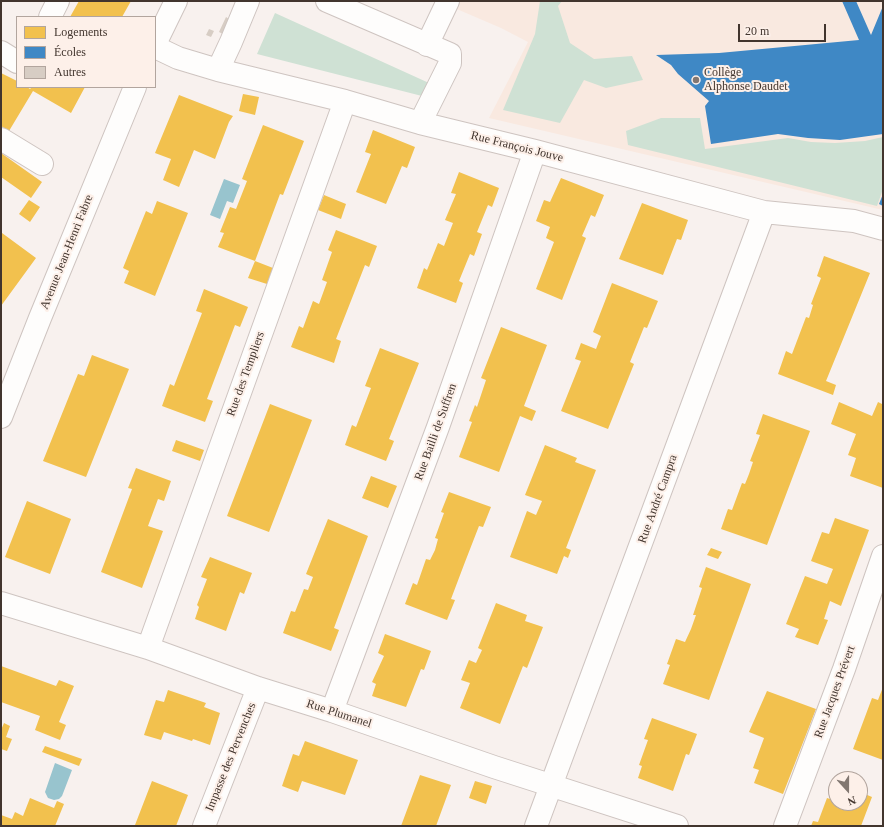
<!DOCTYPE html>
<html>
<head>
<meta charset="utf-8">
<style>
  body { margin:0 }
  #map { position:relative; width:884px; height:827px; overflow:hidden; background:#f8f1ee; font-family:Georgia,serif }
  canvas { display:block }
  .frame { position:absolute; inset:0; border:2px solid #42352e; pointer-events:none }
  .legend { position:absolute; left:16px; top:16px; width:140px; height:72px; box-sizing:border-box; background:#fdf0e9; border:1px solid #b2a59e; margin:0; padding:5px 7px; list-style:none; font-size:12px; color:#42352e }
  .legend li { display:flex; align-items:center; gap:8px; height:20px }
  .legend b { width:20px; border:1px solid #b2a59e }
  .north { position:absolute; left:828px; top:771px; width:40px; height:40px; box-sizing:border-box; background:#fdf0e9; border:1px solid #b2a59e; border-radius:50%; rotate:159deg; font-size:11px; font-weight:700; line-height:16px; text-align:center; color:#42352e }
  .north::after { content:''; display:block; margin:auto; width:14px; height:18px; background:#827771; clip-path:polygon(50% 0,100% 100%,50% 72%,0 100%) }
  .scale { position:absolute; left:738px; top:24px; width:88px; height:18px; box-sizing:border-box; border:2px solid #42352e; border-top:0; padding-left:5px; font-size:12px; line-height:14px; white-space:nowrap; color:#42352e; -webkit-text-stroke:3px #fdf0e9; paint-order:stroke }
</style>
</head>
<body>
<div id="map">
<canvas width="884" height="827"></canvas>
<div class="frame"></div>
<ul class="legend">
<li><b style="height:11px;background:#f2c14e"></b>Logements</li>
<li><b style="height:11px;background:#3f88c5"></b>Écoles</li>
<li><b style="height:11px;background:#d7cdc4"></b>Autres</li>
</ul>
<div class="north">N</div>
<div class="scale">20 m</div>
</div>
<script>
const c = document.querySelector('canvas').getContext('2d');
c.lineJoin = 'round';
function paint(path, color) { c.fillStyle = color; c.fill(path, 'evenodd'); }
const poly = rows => new Path2D(rows.map(r => 'M' + r).join(''));
function strokePath(path, color, width, dash) { c.strokeStyle = color; c.lineWidth = width; c.lineCap = dash ? 'butt' : 'round'; c.setLineDash(dash || []); c.stroke(path); }
function drawText(font, color, halo, rows, align = 'center') {
  c.font = font + ' Georgia,serif'; c.lineWidth = 4; c.setLineDash([]); c.textBaseline = 'middle'; c.strokeStyle = halo; c.fillStyle = color; for (const [text, x, y, turn = 0] of rows) {
    c.save(); c.translate(x, y); c.rotate((+turn || 0) * Math.PI / 180); c.textAlign = isNaN(turn) ? turn : align; if (halo) c.strokeText(text, 0, 0); c.fillText(text, 0, 0); c.restore();
  }
}
const built = poly([
  [438,1,883,1,883,210,489,118,528,42,501,28]
]);
const green = poly([
  [540,1,562,1,558,6,570,43,594,59,632,56,643,80,606,88,584,80,560,123,503,110,535,34],
  [275,13,429,83,422,96,257,54],
  [661,118,700,118,705,149,788,138,811,142,835,143,865,141,883,137,883,189,877,206,628,145,626,131]
]);
const water = poly([
  [224,179,240,185,233,203,227,201,220,219,210,215],
  [55,763,72,770,62,796,59,799,54,800,48,798,45,792]
]);
const homes = poly([
  [79,1,131,1,122,17,70,17],
  [1,73,17,81,17,87,27,87,30,89,32,87,85,87,71,113,33,91,9,131,1,126],
  [243,94,259,97,255,115,239,111],
  [179,95,233,116,229,122,215,159,194,150,179,187,163,180,171,159,155,153],
  [263,125,304,141,283,195,280,194,255,261,273,268,267,284,248,278,255,261,218,247,224,233,220,232,230,207,236,209,247,181,242,179],
  [373,130,415,147,407,168,402,166,386,204,356,192,371,154,365,152],
  [1,153,42,182,31,198,1,177],
  [459,172,499,188,492,207,488,205,477,232,482,234,474,256,470,254,459,281,463,283,456,303,417,288,424,268,427,270,438,243,444,246,453,223,445,220,456,194,451,193],
  [561,178,604,195,595,217,591,215,582,236,586,238,562,300,536,289,554,242,546,238,550,227,536,221,544,200,550,202],
  [324,195,346,204,341,219,318,210],
  [29,200,40,207,30,222,19,214],
  [157,201,188,213,155,296,124,283,129,271,123,268,146,211,152,214],
  [642,203,688,220,681,240,677,239,663,275,619,259],
  [336,230,377,246,369,267,365,265,336,339,341,341,334,363,291,347,299,326,303,328,313,301,319,304,327,282,322,280,332,252,328,250],
  [2,233,36,258,1,306,1,234],
  [824,256,870,273,826,381,836,385,833,395,778,374,786,351,792,354,806,317,809,318,813,305,811,304,821,278,817,276],
  [612,283,658,301,647,328,644,327,630,362,634,364,608,429,561,411,581,361,575,359,581,343,596,349,601,336,593,332],
  [204,289,248,307,240,327,235,325,207,399,213,401,205,422,162,406,170,384,174,386,202,313,196,311],
  [501,327,547,345,524,406,536,411,532,421,520,416,499,472,459,457,472,422,469,421,475,405,477,407,486,380,481,378],
  [380,348,419,363,389,439,394,441,386,461,345,445,352,425,356,427,371,388,365,386],
  [92,355,129,369,86,477,43,461,78,374,84,376],
  [883,401,883,488,850,476,856,458,848,455,856,434,831,424,839,402,872,416,878,402,882,404],
  [270,404,312,420,269,532,227,516],
  [763,414,810,431,767,545,721,529,728,509,732,510,742,483,745,484,749,474,753,462,750,461,760,435,756,434],
  [176,440,204,450,200,461,172,451],
  [545,445,577,458,575,462,596,470,566,548,571,550,568,558,564,556,557,574,510,557,527,511,536,515,542,501,525,495],
  [136,468,171,481,164,501,158,499,148,526,163,531,142,588,101,572,132,489,128,488],
  [371,476,397,486,388,508,362,498],
  [449,492,491,507,483,527,479,526,465,562,451,599,455,600,447,620,405,604,413,583,417,585,426,559,430,560,435,550,438,539,435,538,444,513,441,512],
  [27,501,71,519,50,574,5,557],
  [835,518,869,530,841,606,830,601,824,619,828,620,818,645,795,637,799,629,786,624,805,576,827,584,833,569,811,561,822,532,829,534],
  [328,519,368,536,334,628,339,630,331,651,283,633,291,611,295,612,304,589,308,590,313,577,306,574],
  [711,548,722,552,718,559,707,555],
  [210,557,252,573,244,594,240,592,226,631,195,619,199,607,197,605,207,579,201,577],
  [706,567,751,584,709,700,663,684,670,665,667,664,676,639,685,642,691,629,696,615,693,615,702,588,699,587],
  [496,603,527,615,525,621,543,627,527,668,523,666,500,724,460,708,470,683,461,680,469,660,476,663,482,650,478,648],
  [385,634,431,651,424,670,421,669,406,707,372,696,376,684,372,682,384,656,378,653],
  [1,666,56,686,59,680,74,686,59,722,66,725,60,740,35,730,40,716,1,702],
  [883,687,883,760,853,749,872,698,878,700],
  [168,690,206,703,204,707,220,713,210,745,193,739,192,741,164,732,161,740,144,735,156,700,164,702],
  [767,691,816,709,783,794,754,783,759,770,753,768,764,738,749,732],
  [652,718,697,734,689,755,686,754,673,791,638,778,642,766,639,765,648,740,644,739],
  [4,723,10,726,6,737,12,739,7,751,1,749,1,730],
  [305,741,358,760,345,795,302,781,298,792,282,786,293,754,299,756],
  [45,746,82,759,79,766,42,752],
  [420,775,451,785,436,826,401,826],
  [152,781,188,795,176,826,135,825],
  [475,781,492,786,486,804,469,798],
  [836,785,836,803,860,803,860,792,872,797,861,826,811,826,813,821,818,822,827,798,830,799],
  [30,798,54,808,57,801,64,804,55,826,1,826,1,815,12,819,15,812,23,816]
]);
const schools = poly([
  [842,1,856,1,871,35,883,6,883,134,840,140,808,138,778,134,711,144,705,106,709,101,678,74,671,65,656,55,719,53,859,40],
  [883,194,883,206,879,204]
]);
const building = poly([
  [226,17,232,21,225,35,219,32],
  [209,29,214,31,211,37,206,35]
]);
const minor = poly([
  [327,1,450,54,450,63,420,123],
  [50,17,58,1],
  [427,45,448,1],
  [155,47,178,58,218,70,345,101,420,123,535,151,764,212,854,221,883,229],
  [1,52,17,62],
  [218,70,231,42,248,1],
  [1,139,42,164],
  [1,603,148,648,258,688,332,711,494,767,677,826],
  [148,648,345,101],
  [332,711,438,427,535,151],
  [204,826,258,688],
  [536,826,764,212],
  [785,826,844,669,883,556]
]);
const major = poly([
  [155,44,176,1],
  [1,417,40,318,135,87]
]);
const markers = [
  [696,80,4,"#827771"]
];
const poiNames = [
  ["Collège",704,73],
  ["Alphonse Daudet",704,87]
];
const streetNames = [
  ["Rue François Jouve",517,147,14],
  ["Avenue Jean-Henri Fabre",67,252,-68],
  ["Rue des Templiers",246,374,-70],
  ["Rue Bailli de Suffren",436,432,-70],
  ["Rue André Campra",658,499,-70],
  ["Rue Jacques Prévert",835,692,-70],
  ["Rue Plumanel",339,714,18],
  ["Impasse des Pervenches",231,757,-68]
];
paint(built, '#f9e9e0');
paint(green, '#cfe1d4');
paint(water, '#98c4ce');
paint(homes, '#f2c14e');
paint(schools, '#3f88c5');
paint(building, '#d7cdc4');
strokePath(minor, '#cec4c0', 24);
strokePath(major, '#cec4c0', 24);
strokePath(minor, '#fefdfc', 22);
strokePath(major, '#fefdfc', 22);
for (const [x, y, r, color] of markers) { const dot = new Path2D(); dot.arc(x, y, r, 0, 2 * Math.PI); c.fillStyle = color; c.fill(dot); strokePath(dot, '#fdf0e9', 1.5); }
drawText('12px', '#42352e', '#fdf0e9', poiNames, 'left');
drawText('12px', '#42352e', '#fdf0e9', streetNames);
</script>
</body>
</html>
